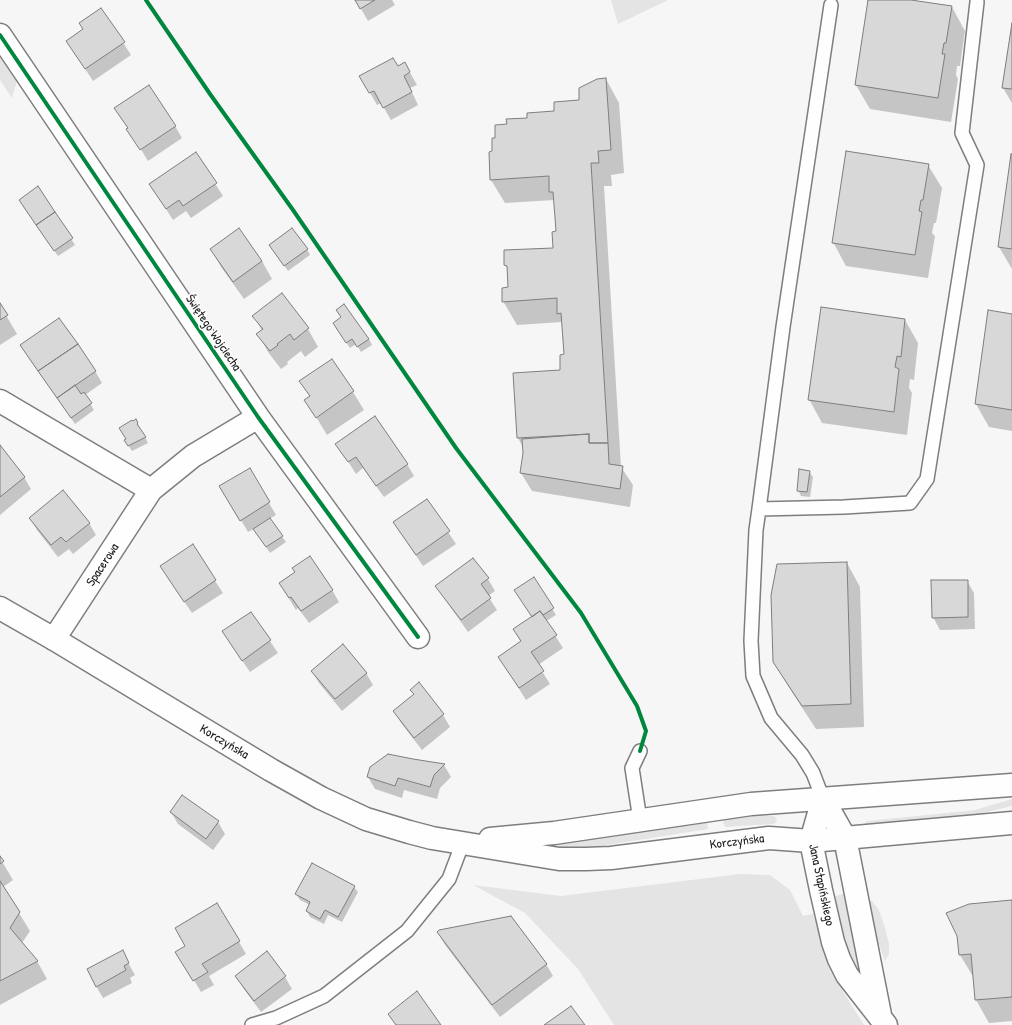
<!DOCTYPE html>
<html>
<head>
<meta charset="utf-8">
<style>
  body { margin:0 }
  canvas { display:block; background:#f6f6f6 }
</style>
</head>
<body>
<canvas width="1012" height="1025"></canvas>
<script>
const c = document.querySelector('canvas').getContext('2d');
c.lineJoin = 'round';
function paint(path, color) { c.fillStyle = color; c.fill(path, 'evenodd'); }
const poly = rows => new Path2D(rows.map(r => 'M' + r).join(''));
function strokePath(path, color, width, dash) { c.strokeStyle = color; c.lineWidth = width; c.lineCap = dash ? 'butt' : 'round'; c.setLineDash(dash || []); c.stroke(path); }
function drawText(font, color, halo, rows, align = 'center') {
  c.font = font + ' "Patrick Hand",sans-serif'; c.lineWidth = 3; c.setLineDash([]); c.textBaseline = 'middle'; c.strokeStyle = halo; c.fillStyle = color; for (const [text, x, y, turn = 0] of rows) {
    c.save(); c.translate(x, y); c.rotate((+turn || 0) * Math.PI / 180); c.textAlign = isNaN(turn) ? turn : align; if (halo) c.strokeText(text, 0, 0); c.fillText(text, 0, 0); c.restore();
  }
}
const green = poly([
  [611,0,668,0,618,24],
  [0,57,13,65,18,77,12,98,0,80],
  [1012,799,1012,806,954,820,869,827,864,825,867,821,975,810],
  [760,816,774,816,776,818,777,822,773,824,725,827,723,822,724,819],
  [705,820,707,822,708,829,569,851,554,848,556,844,560,843],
  [740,874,770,875,790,890,803,916,813,914,834,977,864,1025,614,1025,578,969,525,913,473,885,561,896],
  [844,894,861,971,861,974,856,976,848,959,831,897],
  [867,901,872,901,879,910,885,928,889,944,889,954,885,961,870,919]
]);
const shadow = poly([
  [356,0,392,0,395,5,368,21],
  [869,0,905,0,952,7,965,31,960,66,957,66,956,75,958,79,951,122,870,109,856,85],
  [101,9,131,55,93,81,67,41,84,30],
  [1012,30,1012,103,1003,88],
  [405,64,417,85,410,88,418,105,391,120,381,103,377,105,361,77,398,67],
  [606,79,619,103,624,173,611,175,612,186,604,186,621,467,633,485,630,507,532,491,521,473,524,449,518,438,514,374,561,371,565,355,562,322,517,325,503,301,510,288,509,272,505,265,554,249,557,231,554,200,505,203,491,180,493,152,496,138,508,125,555,112,580,101],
  [123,120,175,126,182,138,148,161],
  [196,154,223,196,191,218,186,211,173,220,150,184],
  [1012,155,1012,269,999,247],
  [928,165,942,188,936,223,934,223,932,233,935,236,928,278,846,266,833,242],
  [38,188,75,245,58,256,23,206],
  [211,249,262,261,272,279,244,299,221,267],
  [307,249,310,255,288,271,274,251],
  [0,305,17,334,0,345],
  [1012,315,1012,431,989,427,976,404],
  [254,316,308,329,318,347,305,357,301,351,287,362,288,364,281,369,268,352,258,334,262,331],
  [905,320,918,343,914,380,910,379,909,388,912,393,907,435,822,423,809,399],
  [337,329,369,339,372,345,361,352,356,344,350,348],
  [21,345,95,371,102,383,85,395,94,410,75,424,28,357],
  [332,360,353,392,364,410,327,435,306,400,310,397,301,381],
  [136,420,148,443,132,451,125,440,133,423],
  [337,444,407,464,414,476,384,497,363,468,356,474],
  [0,447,24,477,31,489,0,515],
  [249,469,276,515,269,519,286,542,270,553,254,529,248,532,221,486],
  [809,472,813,477,810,497,801,496,798,490],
  [427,500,456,544,423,566,394,523],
  [30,518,89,523,96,535,73,554,69,549,58,557,37,530],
  [192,546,223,593,192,613,168,578],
  [847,563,860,587,864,727,816,729,788,686,774,662],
  [488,579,495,591,488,596,497,610,468,632,444,598,437,586],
  [534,579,556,615,546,621,563,648,538,665,550,684,526,700,499,657,521,642,514,630,533,617],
  [967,581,974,593,975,629,940,630,933,617],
  [280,584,332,590,339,602,309,623,298,608,296,610],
  [251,613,278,653,250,672,231,644],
  [312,671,366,673,373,685,342,711,319,683],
  [419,684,443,715,450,727,422,750,401,723,394,711,414,695,411,690],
  [388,755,444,765,451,777,440,788,437,799,404,790,402,798,375,789,368,777],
  [171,812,218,822,225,834,213,850,178,824],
  [0,858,13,880,3,887,30,931,22,943,37,961,47,979,0,1005],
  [354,887,358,892,342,922,328,915,324,924,310,917,307,911,310,905,300,900,296,894],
  [1012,901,1012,1021,989,1023,976,1000,974,978,960,955,958,936],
  [217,904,246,954,209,976,214,985,201,992,177,952,187,946],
  [438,933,546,964,553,976,500,1017,445,945],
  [122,952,135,975,130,978,132,983,103,998,96,986],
  [236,976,285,977,292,989,261,1012,243,988]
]);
const building = poly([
  [355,0,375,0,360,9,355,0],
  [868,0,911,0,952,6,946,43,944,43,942,54,945,54,938,98,855,85,868,0],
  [101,8,125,42,85,69,66,41,83,29,79,23,101,8],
  [1012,23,1012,89,1002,88,1012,23],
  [393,58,398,66,405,62,410,72,404,76,412,92,383,108,374,91,369,93,359,76,393,58],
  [606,78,611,150,598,151,599,163,591,163,608,443,589,443,589,434,517,438,513,373,560,370,560,355,564,354,561,313,557,314,557,298,502,302,502,288,508,287,507,266,504,265,504,250,553,248,552,232,556,231,553,192,549,192,549,176,490,180,489,152,492,151,492,138,495,138,495,125,507,124,506,119,527,118,527,113,554,111,554,102,579,100,579,88,597,79,606,78],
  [149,85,176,126,140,150,126,129,128,128,114,108,149,85],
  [846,151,929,164,923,200,921,200,919,211,922,212,915,255,832,243,846,151],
  [196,152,217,183,183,206,179,200,166,209,149,184,196,152],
  [1011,154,1012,154,1012,249,998,247,1011,154],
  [38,186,55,212,36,225,19,200,38,186],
  [55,212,73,238,54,251,36,225,55,212],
  [239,228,262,261,233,282,210,249,239,228],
  [292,228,308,249,284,266,269,245,292,228],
  [282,293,309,328,294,340,290,334,277,344,278,345,270,351,256,334,263,329,252,316,282,293],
  [0,303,8,315,0,320,0,303],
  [344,304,369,339,357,347,352,339,346,343,333,323,341,317,336,310,344,304],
  [821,307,905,319,901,357,897,356,895,367,899,369,894,412,808,400,821,307],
  [988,310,1012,314,1012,410,975,404,988,310],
  [59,318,78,344,38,371,20,345,59,318],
  [78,344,96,371,57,398,38,371,78,344],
  [332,359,354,391,316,418,304,400,310,396,299,381,332,359],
  [75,385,81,394,84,392,92,403,71,418,57,398,75,385],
  [375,416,408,464,376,486,356,457,348,462,335,444,375,416],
  [136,419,138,423,137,424,146,437,128,446,124,440,126,439,119,428,132,420,133,421,136,419],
  [589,434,589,443,608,443,609,464,623,466,620,489,520,473,523,453,522,439,589,434],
  [0,445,25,477,0,497,0,445],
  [250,468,270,502,240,521,219,486,250,468],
  [799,469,810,471,807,492,797,491,799,469],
  [63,490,90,523,66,542,61,537,51,545,29,518,63,490],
  [427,499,450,531,416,555,393,522,427,499],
  [270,518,283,536,266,547,253,529,270,518],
  [193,544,216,580,184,602,160,566,193,544],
  [310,556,333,590,301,611,291,597,289,598,279,583,295,572,292,568,310,556],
  [473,558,489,578,481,584,491,598,461,620,435,586,473,558],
  [847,562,851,704,802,706,773,662,771,595,777,564,847,562],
  [534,577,554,608,543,615,540,611,532,617,514,590,534,577],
  [931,580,968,580,968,617,932,618,931,580],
  [540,611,557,635,531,652,544,671,519,688,498,657,521,641,513,629,540,611],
  [251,612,271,640,242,661,222,631,251,612],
  [343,644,367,673,335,699,311,671,343,644],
  [419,682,444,714,414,738,393,711,414,694,410,690,419,682],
  [388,754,413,759,445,764,434,775,430,787,398,778,395,786,367,777,370,767,388,754],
  [182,795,219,821,206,839,170,812,182,795],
  [0,856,4,861,0,864,0,856],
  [312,863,355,886,338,917,325,910,320,919,306,911,310,902,295,894,312,863],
  [0,881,20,912,10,928,38,961,0,981,0,881],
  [1012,900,1012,997,975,1000,971,954,959,955,957,936,946,913,969,904,1012,900],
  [217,903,240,941,202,964,208,972,193,981,175,952,185,946,175,928,217,903],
  [511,916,547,964,492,1005,437,932,439,930,511,916],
  [123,950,129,963,124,966,126,970,96,987,87,969,123,950],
  [267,951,286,976,254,1001,235,976,267,951],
  [417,991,441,1025,396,1025,388,1014,417,991],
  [571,1006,585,1025,544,1025,571,1006]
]);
const service = poly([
  [759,509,844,507,910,503,927,479,977,165,962,133,977,2],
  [823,799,813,773,802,755,771,718,753,676,751,641,756,530,759,509,783,327,831,5],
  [640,820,632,768,640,751],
  [252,1025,276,1018,324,996,407,931,449,879,463,842]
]);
const minor = poly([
  [0,35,258,417,418,637],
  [0,401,151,490],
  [54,639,151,490,193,456,258,417],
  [823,799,811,841,821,890,833,942,839,959,847,975,886,1025],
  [823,799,845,838,880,1015]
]);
const secondary = poly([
  [0,608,54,639,271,770,321,798,366,819,409,832,432,838,559,859,586,859,611,858,769,838,811,841,1012,823],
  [490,839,554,833,751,804,1012,785]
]);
const cycleway = poly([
  [146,0,210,94,293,210,456,448,581,613,637,706,646,731,640,751],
  [0,35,258,417,418,637]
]);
const streetNames = [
  ["Świętego Wojciecha",213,333,56],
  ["Spacerowa",103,565,-57],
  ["Korczyńska",224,742,31],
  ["Korczyńska",737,842,-7],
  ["Jana Stapińskiego",821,885,78]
];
paint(green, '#e4e4e4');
paint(shadow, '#0003');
paint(building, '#d8d8d8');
strokePath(building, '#7e7e7e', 1);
strokePath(service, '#7e7e7e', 16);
strokePath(minor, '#7e7e7e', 25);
strokePath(secondary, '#7e7e7e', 25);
strokePath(service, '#fefefe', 13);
strokePath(minor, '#fefefe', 22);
strokePath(secondary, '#fefefe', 22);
strokePath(cycleway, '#00873e', 4);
drawText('13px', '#1c1c1c', '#fff', streetNames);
</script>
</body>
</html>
